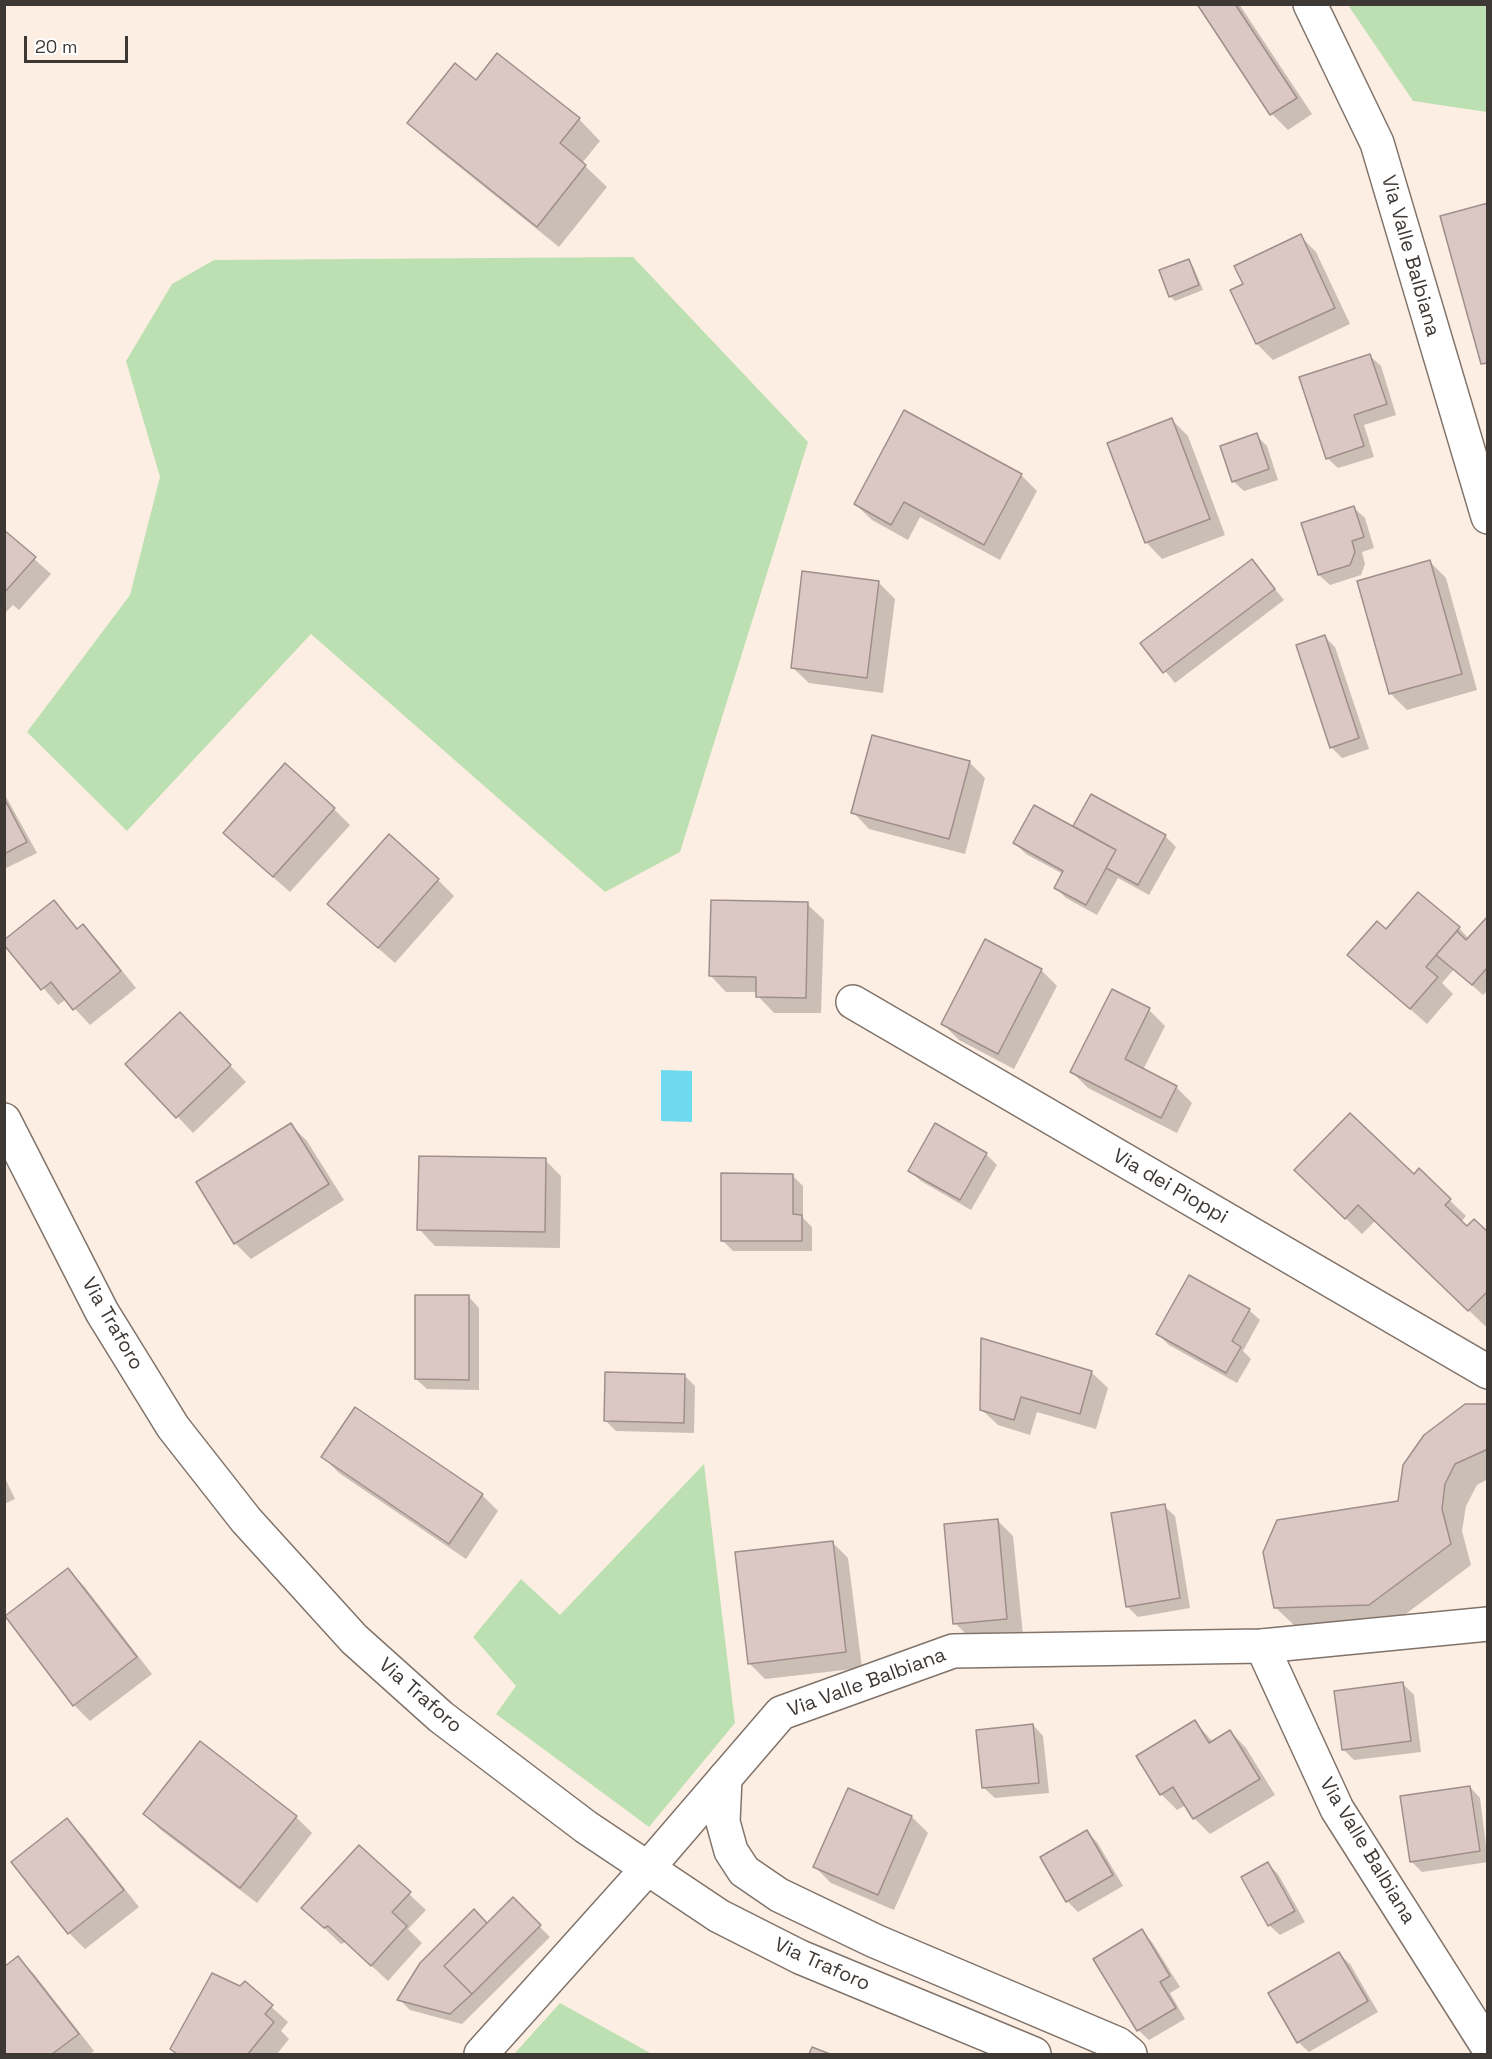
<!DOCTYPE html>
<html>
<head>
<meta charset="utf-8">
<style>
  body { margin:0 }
  #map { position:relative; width:1492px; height:2059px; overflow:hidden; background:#fdeee3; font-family:"Space Grotesk",sans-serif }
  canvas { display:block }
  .frame { position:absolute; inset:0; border:6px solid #3e3834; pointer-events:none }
  .scale { position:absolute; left:24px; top:36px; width:104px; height:27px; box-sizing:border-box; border:3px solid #3e3834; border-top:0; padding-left:8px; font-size:18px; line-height:21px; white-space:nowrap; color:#3e3834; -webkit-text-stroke:4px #fff; paint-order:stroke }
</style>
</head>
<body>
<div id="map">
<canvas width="1492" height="2059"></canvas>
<div class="frame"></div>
<div class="scale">20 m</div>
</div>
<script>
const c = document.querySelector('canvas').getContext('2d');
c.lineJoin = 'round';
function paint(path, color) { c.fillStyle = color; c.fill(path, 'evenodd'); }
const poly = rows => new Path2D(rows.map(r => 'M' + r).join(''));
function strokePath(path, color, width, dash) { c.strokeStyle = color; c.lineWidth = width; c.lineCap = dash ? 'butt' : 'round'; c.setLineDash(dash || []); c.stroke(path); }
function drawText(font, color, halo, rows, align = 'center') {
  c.font = font + ' "Space Grotesk",sans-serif'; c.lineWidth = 5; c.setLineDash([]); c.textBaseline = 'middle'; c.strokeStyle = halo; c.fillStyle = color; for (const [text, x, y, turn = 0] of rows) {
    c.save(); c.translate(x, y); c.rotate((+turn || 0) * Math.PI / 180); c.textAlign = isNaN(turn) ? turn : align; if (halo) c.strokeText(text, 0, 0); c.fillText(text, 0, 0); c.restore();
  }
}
const green = poly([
  [1348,5,1487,5,1487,112,1413,101],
  [633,257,808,442,680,852,605,892,311,634,127,831,27,732,130,595,160,477,126,361,172,284,214,260],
  [704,1464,735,1723,649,1827,496,1714,516,1686,473,1637,521,1579,560,1615],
  [560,2003,652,2054,514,2054]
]);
const water = poly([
  [661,1070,692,1071,692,1122,661,1121]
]);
const shadow = poly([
  [1199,4,1239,4,1312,114,1288,130,1272,114],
  [498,55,579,119,600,141,582,163,607,187,559,247,431,144,409,123,476,82],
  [1300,236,1316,252,1350,324,1273,360,1257,344,1232,290,1245,285],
  [1188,261,1193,266,1203,290,1175,301,1170,296],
  [1370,356,1381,366,1396,415,1364,425,1374,457,1338,468,1327,458],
  [1172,420,1188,436,1225,535,1162,559,1146,542],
  [1256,435,1267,446,1278,480,1244,491,1233,481],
  [1021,475,1037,491,1000,560,920,517,908,540,872,520,855,504],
  [1354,508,1365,518,1374,548,1362,552,1365,564,1361,575,1330,585,1319,575],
  [4,532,51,574,19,610,13,605,4,614],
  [1252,561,1284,600,1175,683,1142,643],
  [1430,562,1446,578,1477,690,1407,710,1391,694,1359,582],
  [878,582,895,599,883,693,809,683,792,667],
  [1325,637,1335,647,1369,749,1342,758,1331,747],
  [969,762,985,778,965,854,869,829,853,812],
  [4,793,37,853,4,869],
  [1091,796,1165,836,1176,847,1149,895,1118,878,1097,915,1066,898,1056,888,1063,874,1026,854,1015,843,1073,828],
  [334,809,350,825,290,892,241,849],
  [438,880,454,896,395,963,346,920],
  [53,902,78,929,83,926,99,942,136,988,90,1025,66,999,58,1005,4,942],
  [807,904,824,920,821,1013,774,1013,758,996,758,992,726,992,710,975],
  [1488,918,1488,990,1483,995,1454,969,1442,983,1453,994,1427,1024,1349,955,1386,931,1459,928,1469,939],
  [1041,970,1057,986,1014,1069,959,1040,943,1024],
  [1113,991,1149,1010,1165,1026,1143,1070,1176,1087,1192,1103,1177,1133,1088,1088,1072,1072],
  [196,1030,246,1082,193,1133,177,1116],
  [291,1125,307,1141,344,1200,251,1259,235,1243],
  [936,1126,986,1154,997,1165,971,1210,921,1181,910,1171],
  [545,1160,561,1176,560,1248,435,1246,419,1229],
  [1419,1171,1466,1216,1461,1222,1467,1228,1488,1234,1488,1323,1485,1326,1376,1220,1362,1234,1312,1186,1414,1176],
  [792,1175,803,1186,803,1218,812,1227,812,1251,733,1251,722,1240],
  [469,1297,479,1308,479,1390,427,1389,416,1379],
  [1249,1310,1260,1320,1243,1351,1251,1359,1237,1383,1169,1345,1158,1334],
  [1091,1372,1108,1388,1096,1429,1037,1412,1030,1435,998,1425,981,1409],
  [684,1375,695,1386,694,1433,616,1431,605,1420],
  [1488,1405,1488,1479,1477,1485,1466,1506,1462,1531,1471,1565,1391,1625,1297,1628,1275,1607,1399,1503],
  [355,1409,482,1495,498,1511,466,1559,339,1473,323,1457],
  [4,1476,15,1499,4,1504],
  [1164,1506,1175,1516,1190,1608,1138,1617,1127,1606],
  [997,1520,1013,1536,1023,1635,971,1639,955,1623],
  [832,1542,848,1558,862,1668,765,1679,749,1663],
  [68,1570,84,1586,152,1674,90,1721,74,1705],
  [1403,1684,1414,1695,1421,1752,1354,1760,1344,1750],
  [1195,1722,1213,1742,1230,1731,1246,1748,1275,1795,1210,1834,1194,1818,1186,1805,1177,1810,1161,1794],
  [1033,1725,1043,1736,1049,1793,995,1798,984,1788],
  [1470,1787,1480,1798,1488,1862,1422,1872,1411,1861],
  [849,1790,912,1817,928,1833,894,1910,831,1883,815,1867],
  [145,1814,296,1817,312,1833,257,1903,161,1830],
  [67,1820,83,1836,139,1907,85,1949,69,1933],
  [1087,1832,1097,1842,1123,1886,1078,1912,1067,1901],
  [359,1847,426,1910,408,1929,422,1943,388,1981,346,1942,341,1944,303,1908],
  [1268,1864,1278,1874,1305,1922,1280,1935,1269,1925],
  [513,1900,550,1937,462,2024,410,2010,399,1999,474,1911,487,1925],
  [1141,1931,1152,1942,1180,1987,1170,1993,1185,2019,1149,2040,1138,2030],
  [1339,1954,1350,1964,1378,2012,1309,2052,1298,2042],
  [18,1958,34,1974,94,2051,89,2054,4,2054,4,1969],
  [245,1983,288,2022,281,2031,289,2039,277,2054,178,2054,172,2049]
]);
const building = poly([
  [1197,4,1235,4,1297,98,1270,115,1197,4],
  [497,53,580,118,560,143,586,165,537,227,407,123,455,63,476,80,497,53],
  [1488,203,1488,363,1481,364,1440,216,1488,203],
  [1301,234,1335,308,1256,344,1230,290,1243,284,1234,266,1301,234],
  [1189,259,1199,285,1169,297,1159,270,1189,259],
  [1370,354,1387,404,1354,415,1364,446,1326,459,1299,377,1370,354],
  [904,410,1022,474,984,545,904,502,891,525,854,504,904,410],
  [1172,418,1210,519,1145,543,1107,443,1172,418],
  [1257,433,1269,469,1232,482,1220,446,1257,433],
  [1354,506,1364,537,1352,541,1355,552,1350,565,1318,575,1301,523,1354,506],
  [4,530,36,557,4,593,4,530],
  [1252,559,1275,589,1163,673,1140,643,1252,559],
  [1430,560,1462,674,1389,694,1357,581,1430,560],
  [802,571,879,581,867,678,791,668,802,571],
  [1325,635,1359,738,1330,748,1296,645,1325,635],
  [872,735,970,761,949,839,851,813,872,735],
  [285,763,335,808,273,877,223,833,285,763],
  [1091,794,1166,835,1138,885,1106,868,1116,850,1073,826,1091,794],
  [4,798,27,842,4,854,4,798],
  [1034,805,1116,850,1086,905,1054,888,1063,871,1013,843,1034,805],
  [389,834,439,879,378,948,327,904,389,834],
  [1418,892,1460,927,1426,967,1438,977,1410,1009,1347,955,1377,921,1386,929,1418,892],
  [54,900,77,929,83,924,121,971,73,1010,51,982,41,990,4,945,4,940,54,900],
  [711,900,808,902,806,998,756,997,756,977,709,976,711,900],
  [1488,916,1488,967,1472,985,1436,955,1457,931,1466,940,1488,916],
  [985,939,1042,969,998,1054,941,1024,985,939],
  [1112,989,1150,1008,1125,1059,1177,1086,1161,1118,1070,1072,1112,989],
  [180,1012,231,1065,176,1118,125,1064,180,1012],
  [1350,1113,1414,1174,1419,1168,1451,1199,1445,1205,1467,1226,1474,1219,1488,1232,1488,1291,1468,1311,1358,1205,1345,1219,1294,1170,1350,1113],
  [291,1123,329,1184,234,1244,196,1182,291,1123],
  [935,1123,987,1153,960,1200,908,1171,935,1123],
  [419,1156,546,1158,545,1232,417,1230,419,1156],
  [721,1173,793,1174,793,1214,802,1215,802,1241,721,1241,721,1173],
  [1189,1275,1250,1309,1232,1341,1241,1347,1226,1373,1156,1334,1189,1275],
  [415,1295,469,1295,469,1380,415,1379,415,1295],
  [981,1338,1092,1371,1080,1414,1021,1397,1014,1420,980,1410,981,1338],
  [605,1372,685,1374,684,1423,604,1421,605,1372],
  [1465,1404,1488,1404,1488,1449,1455,1464,1445,1484,1442,1509,1451,1544,1369,1605,1274,1608,1263,1552,1277,1520,1398,1501,1403,1465,1424,1435,1465,1404],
  [355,1407,483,1494,449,1544,321,1457,355,1407],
  [1165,1504,1180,1598,1126,1607,1111,1513,1165,1504],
  [998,1519,1007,1619,953,1624,944,1524,998,1519],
  [833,1541,846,1652,748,1664,735,1552,833,1541],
  [68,1568,137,1657,73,1706,5,1616,68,1568],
  [1403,1682,1411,1741,1342,1750,1334,1691,1403,1682],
  [1195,1720,1209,1743,1230,1730,1260,1779,1193,1819,1173,1787,1160,1795,1136,1756,1195,1720],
  [1033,1724,1039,1783,982,1788,976,1730,1033,1724],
  [200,1741,297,1816,240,1888,143,1814,200,1741],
  [1470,1786,1480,1851,1410,1862,1400,1796,1470,1786],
  [848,1788,912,1816,878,1895,813,1867,848,1788],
  [67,1818,124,1890,68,1934,11,1862,67,1818],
  [1087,1830,1113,1875,1066,1902,1040,1857,1087,1830],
  [359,1845,411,1892,392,1912,407,1926,371,1966,328,1926,324,1928,301,1908,359,1845],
  [1268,1862,1295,1911,1268,1926,1241,1877,1268,1862],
  [513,1897,541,1925,472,1994,444,1966,513,1897],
  [474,1909,487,1923,444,1966,472,1994,450,2014,397,2000,420,1963,474,1909],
  [1142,1929,1170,1976,1160,1982,1176,2008,1137,2031,1093,1959,1142,1929],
  [1339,1952,1368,2001,1297,2043,1268,1993,1339,1952],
  [18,1956,79,2034,52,2054,4,2054,4,1967,18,1956],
  [212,1973,240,1986,245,1981,273,2005,265,2014,274,2022,248,2054,177,2054,170,2049,212,1973],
  [812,2047,830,2054,809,2054,812,2047]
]);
const minor = poly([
  [1310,4,1377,143,1488,517],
  [853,1002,1488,1372],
  [1262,1646,1337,1809,1488,2047],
  [725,1778,723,1822,731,1851,744,1871,779,1895,875,1941,1118,2044,1130,2054],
  [481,2054,646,1870]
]);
const tertiary = poly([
  [646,1870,781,1713,953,1651,1262,1646,1488,1624]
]);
const primary = poly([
  [4,1120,102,1312,173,1427,246,1520,354,1639,441,1717,586,1827,719,1916,800,1957,1034,2054]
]);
const streetNames = [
  ["Via Valle Balbiana",1410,256,74],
  ["Via dei Pioppi",1170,1187,30],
  ["Via Traforo",112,1324,60],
  ["Via Valle Balbiana",867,1683,-20],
  ["Via Traforo",420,1696,41],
  ["Via Valle Balbiana",1367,1851,59],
  ["Via Traforo",822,1965,24]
];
paint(green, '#bce0b1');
paint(water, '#6ddaef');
paint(shadow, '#0003');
paint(building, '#dbc8c5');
strokePath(building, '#a08e8b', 1.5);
strokePath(minor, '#80736a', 36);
strokePath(tertiary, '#80736a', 36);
strokePath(primary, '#80736a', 36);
strokePath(minor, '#fff', 33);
strokePath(tertiary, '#fff', 33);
strokePath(primary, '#fff', 33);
drawText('20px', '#3e3834', '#fff', streetNames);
</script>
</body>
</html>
